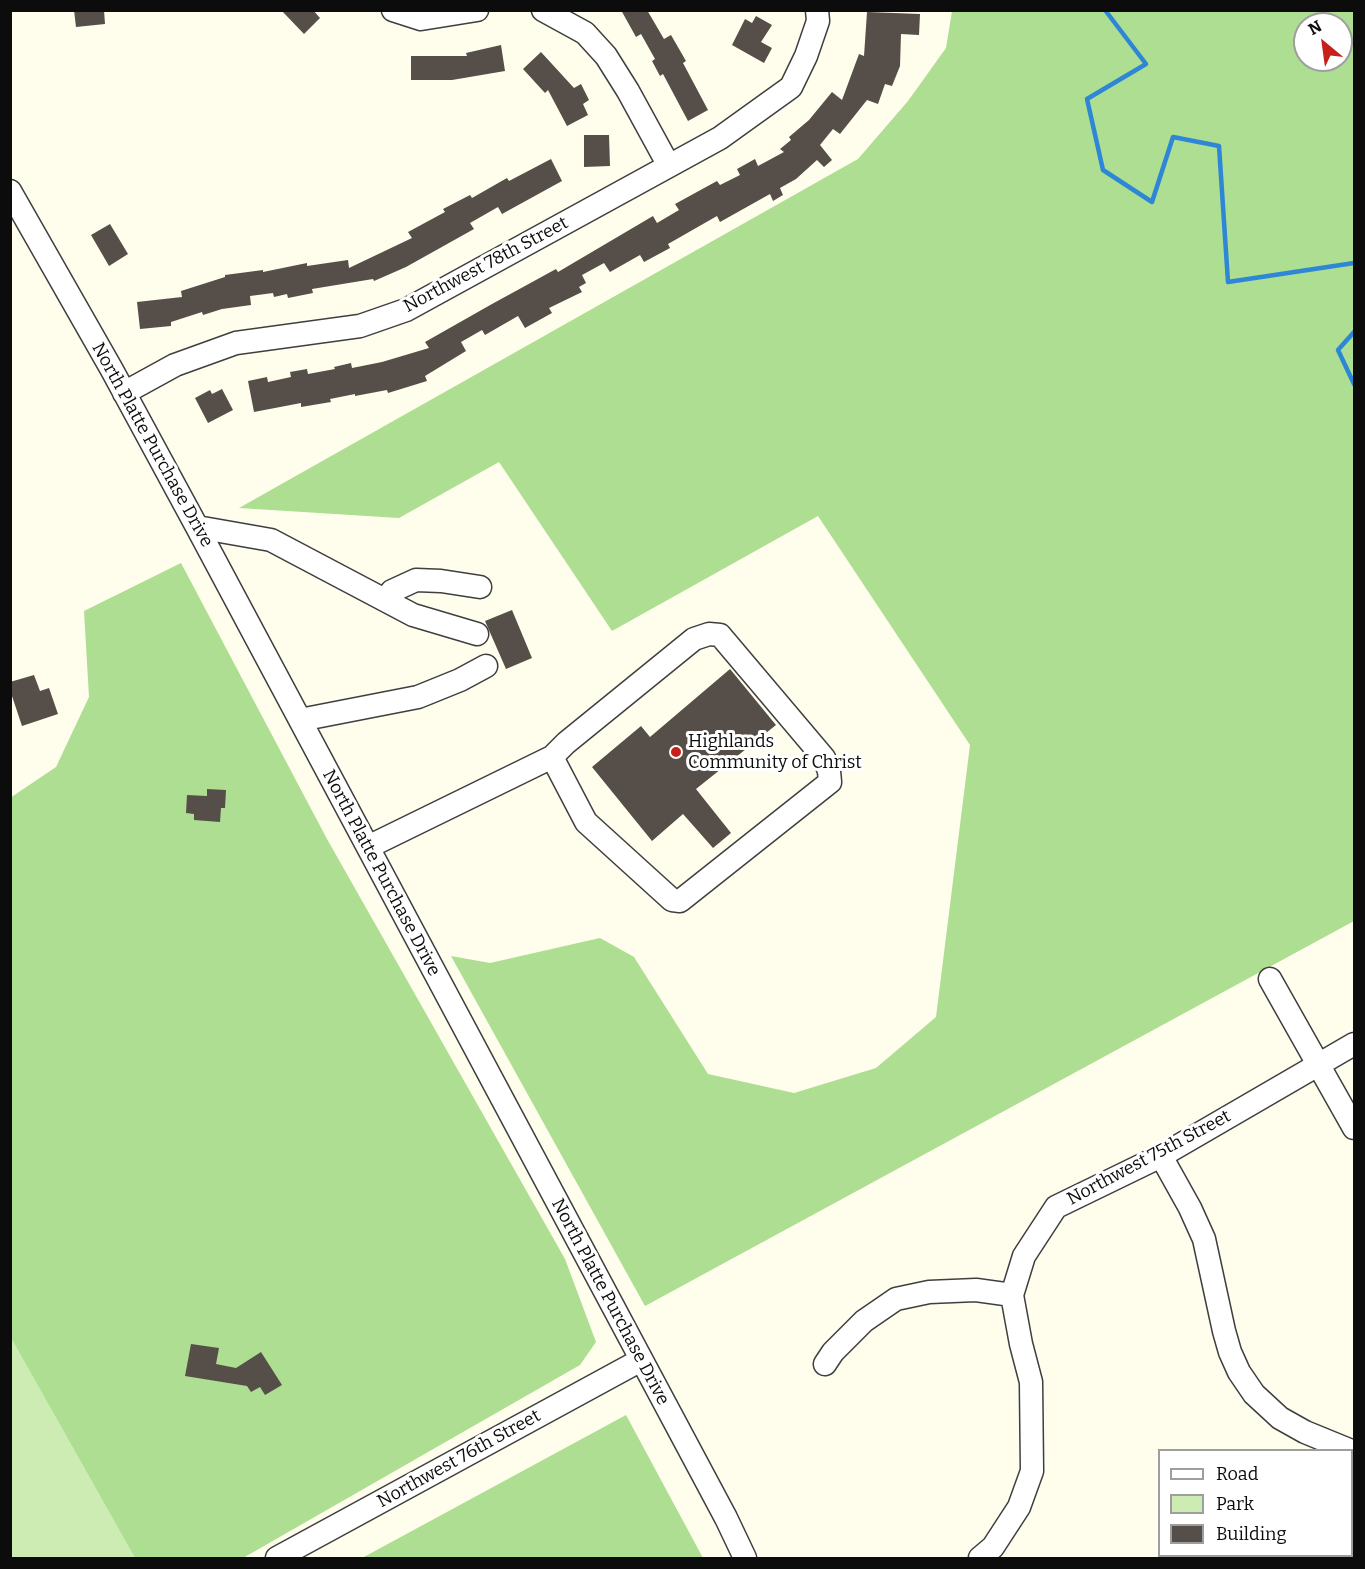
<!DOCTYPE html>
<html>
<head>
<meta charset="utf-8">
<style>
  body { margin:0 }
  #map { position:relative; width:1365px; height:1569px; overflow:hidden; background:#fffdec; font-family:Bitter,serif }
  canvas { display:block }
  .frame { position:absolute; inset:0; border:12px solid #0c0c0c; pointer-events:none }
  .legend { position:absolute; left:1158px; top:1449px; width:195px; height:108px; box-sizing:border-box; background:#fff; border:2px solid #9e9e9e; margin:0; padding:8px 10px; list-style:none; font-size:18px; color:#0c0c0c }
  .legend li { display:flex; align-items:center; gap:12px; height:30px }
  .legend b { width:30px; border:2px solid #9e9e9e }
  .north { position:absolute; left:1293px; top:12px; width:60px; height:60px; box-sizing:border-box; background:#fff; border:2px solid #9e9e9e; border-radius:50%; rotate:331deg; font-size:16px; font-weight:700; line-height:24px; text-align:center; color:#0c0c0c }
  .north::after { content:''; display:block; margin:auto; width:21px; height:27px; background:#c6201b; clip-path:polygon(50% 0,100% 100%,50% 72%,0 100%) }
</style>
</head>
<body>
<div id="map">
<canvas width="1365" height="1569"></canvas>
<div class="frame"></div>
<ul class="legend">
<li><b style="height:8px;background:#fff"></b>Road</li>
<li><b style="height:16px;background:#ccecb3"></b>Park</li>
<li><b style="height:16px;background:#564e48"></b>Building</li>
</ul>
<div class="north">N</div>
</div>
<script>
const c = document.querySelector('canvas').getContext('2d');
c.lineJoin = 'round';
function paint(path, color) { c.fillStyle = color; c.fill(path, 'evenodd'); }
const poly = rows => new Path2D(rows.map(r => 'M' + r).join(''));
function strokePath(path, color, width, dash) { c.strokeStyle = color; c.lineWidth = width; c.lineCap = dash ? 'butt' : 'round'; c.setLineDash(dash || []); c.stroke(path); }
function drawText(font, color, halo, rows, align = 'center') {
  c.font = font + ' Bitter,serif'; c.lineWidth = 6; c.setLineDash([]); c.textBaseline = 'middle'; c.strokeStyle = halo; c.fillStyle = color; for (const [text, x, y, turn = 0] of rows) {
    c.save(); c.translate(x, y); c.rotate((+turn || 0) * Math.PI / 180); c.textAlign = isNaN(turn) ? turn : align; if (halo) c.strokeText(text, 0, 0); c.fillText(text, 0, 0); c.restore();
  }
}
const green = poly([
  [11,1338,135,1558,11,1558]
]);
const forest = poly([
  [952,11,1354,11,1354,921,645,1306,451,956,490,963,600,938,634,957,708,1074,794,1093,876,1068,936,1017,970,745,818,516,612,631,499,462,399,518,239,508,858,159,908,101,946,48],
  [1305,24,1341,24,1341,60,1305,60],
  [181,563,327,839,565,1259,596,1342,580,1365,243,1558,135,1558,11,1338,10,798,56,767,89,697,84,611],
  [626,1415,703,1558,362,1558]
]);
const stream = poly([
  [1105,10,1146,64,1087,99,1103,170,1152,202,1173,137,1219,146,1228,282,1354,263],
  [1354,332,1338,350,1354,384]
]);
const building = poly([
  [74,10,104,10,105,24,76,27],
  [281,10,313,10,320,18,304,34],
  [621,10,647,10,664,39,671,35,686,61,683,63,708,110,688,121,663,74,660,76,652,61,655,59,641,34,636,37],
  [867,12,920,14,919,35,901,34,900,66,892,86,885,84,878,104,867,100,840,134,833,129,820,145,832,160,824,167,817,160,796,179,780,188,783,195,773,201,770,194,720,222,717,216,668,244,670,248,644,262,640,255,610,272,604,263,582,275,586,283,579,287,582,292,549,308,552,313,525,328,518,316,485,335,482,330,461,342,466,351,425,376,427,381,388,393,387,390,355,396,355,394,330,399,331,402,301,407,301,403,254,412,248,381,267,377,268,382,291,377,290,372,307,369,308,374,335,369,334,367,351,363,352,368,382,362,429,348,425,342,492,304,556,269,558,272,653,216,657,223,679,210,675,204,717,181,720,185,740,175,737,169,755,159,758,166,784,152,780,149,791,140,789,137,809,120,832,92,842,100,859,54,864,56],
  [756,16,772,25,761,42,772,48,764,63,732,45,745,19,752,23],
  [501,45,505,71,452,80,411,80,411,56,467,56,466,53],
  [541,52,574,88,581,84,589,100,583,104,588,115,567,126,548,90,545,93,523,69],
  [584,135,609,135,610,166,584,167],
  [551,159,562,181,502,214,498,207,470,223,474,229,406,267,374,281,373,279,312,289,313,293,288,298,287,294,274,297,273,293,250,296,251,305,222,309,203,315,202,312,171,322,171,326,140,329,137,302,182,297,181,291,225,277,225,275,263,270,263,272,307,263,307,266,348,260,349,268,412,238,408,232,445,212,443,209,470,195,472,198,507,178,509,181],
  [110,224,128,254,109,266,91,235],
  [222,389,233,410,208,423,195,398,210,390,212,394],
  [512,610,532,658,506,669,485,621],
  [730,669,776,725,696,789,731,833,713,848,683,814,652,841,592,767,641,726,650,737],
  [34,675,40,691,49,688,58,714,22,726,10,690,10,682],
  [207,789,226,790,225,808,221,808,220,822,194,820,194,814,186,813,187,795,207,796],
  [191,1344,219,1348,216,1364,236,1368,261,1352,282,1385,265,1395,260,1387,251,1392,247,1386,185,1376]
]);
const minor = poly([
  [393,10,421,19,477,10],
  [543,10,585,33,606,56,628,91,669,166],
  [10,191,112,370,197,527,726,1518,745,1558],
  [124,393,175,365,236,343,360,326,406,310,720,138,791,87,806,56,818,21,817,10],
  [197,527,271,540,413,615,477,634],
  [385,600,392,591,416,580,441,581,480,587],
  [300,720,418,697,460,680,486,666],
  [368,847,552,757,586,822,672,900,680,901,830,782,829,771,824,758,720,635,709,634,694,639,566,743,552,757],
  [1270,979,1354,1128],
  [1161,1156,1190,1208,1204,1239,1224,1331,1230,1352,1239,1372,1254,1394,1280,1418,1305,1432,1349,1450],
  [825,1364,833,1352,864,1321,896,1299,929,1292,976,1290,1012,1295],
  [277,1558,641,1360],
  [980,1558,993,1547,1019,1507,1032,1471,1031,1382,1021,1344,1012,1295,1024,1256,1056,1207,1161,1156,1354,1044]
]);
const markers = [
  [676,752,6,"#c6201b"]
];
const streetNames = [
  ["Northwest 78th Street",486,265,-28],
  ["North Platte Purchase Drive",152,445,61],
  ["North Platte Purchase Drive",381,873,62],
  ["Northwest 75th Street",1149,1158,-28],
  ["North Platte Purchase Drive",610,1302,62],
  ["Northwest 76th Street",459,1459,-29]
];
const poiNames = [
  ["Highlands",688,742],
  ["Community of Christ",688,763]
];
paint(green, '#ccecb3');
paint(forest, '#adde91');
strokePath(stream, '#2e86d7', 4.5);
paint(building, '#564e48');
strokePath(minor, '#3f3f3f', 25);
strokePath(minor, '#fff', 22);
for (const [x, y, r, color] of markers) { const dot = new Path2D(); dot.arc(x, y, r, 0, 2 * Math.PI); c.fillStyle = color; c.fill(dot); strokePath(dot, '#fff', 2); }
drawText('18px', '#0c0c0c', '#fff', streetNames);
drawText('18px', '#0c0c0c', '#fff', poiNames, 'left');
</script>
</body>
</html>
